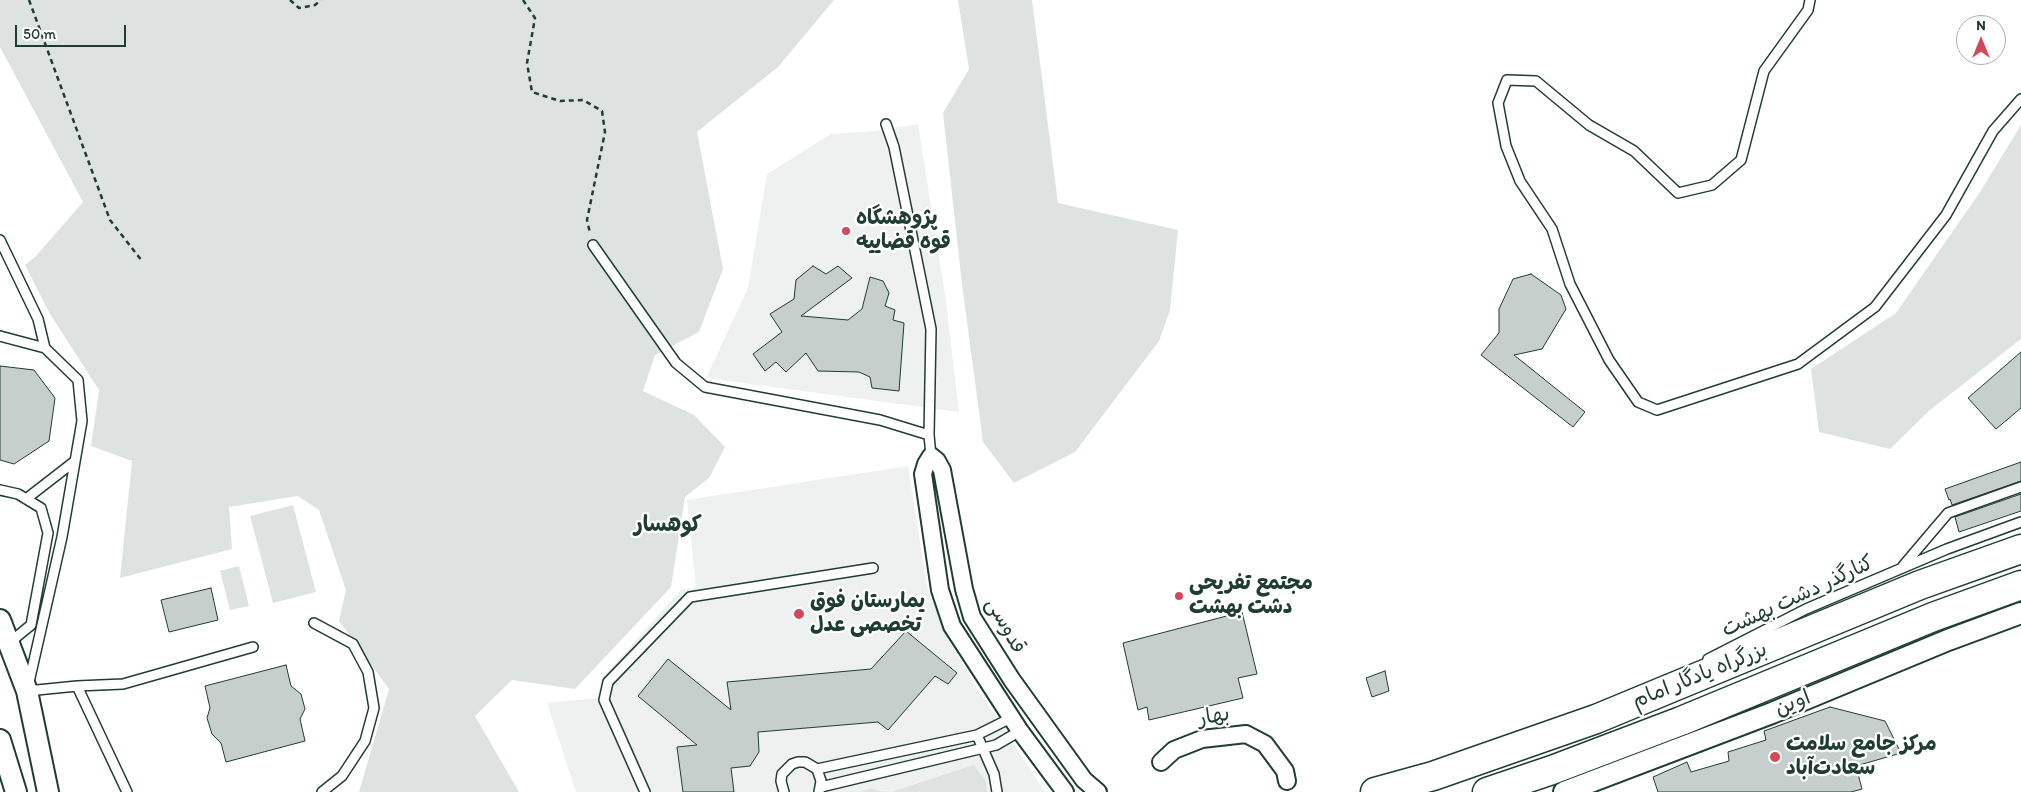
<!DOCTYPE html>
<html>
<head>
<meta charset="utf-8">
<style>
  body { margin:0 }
  #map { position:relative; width:2021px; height:792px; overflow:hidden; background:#fff; font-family:Itim,sans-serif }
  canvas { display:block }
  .north { position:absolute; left:1956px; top:15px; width:50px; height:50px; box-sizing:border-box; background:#fff; border:1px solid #a5b1ae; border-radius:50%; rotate:0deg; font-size:14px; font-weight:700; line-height:20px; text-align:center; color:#1f3d34 }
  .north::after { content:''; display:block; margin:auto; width:18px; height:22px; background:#d1495b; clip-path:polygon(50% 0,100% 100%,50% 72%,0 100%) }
  .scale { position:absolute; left:15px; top:25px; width:111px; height:22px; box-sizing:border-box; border:2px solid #1f3d34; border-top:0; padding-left:6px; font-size:15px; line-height:18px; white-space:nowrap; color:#1f3d34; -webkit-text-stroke:4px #fff; paint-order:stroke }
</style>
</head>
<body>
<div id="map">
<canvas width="2021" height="792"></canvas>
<div class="north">N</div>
<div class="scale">50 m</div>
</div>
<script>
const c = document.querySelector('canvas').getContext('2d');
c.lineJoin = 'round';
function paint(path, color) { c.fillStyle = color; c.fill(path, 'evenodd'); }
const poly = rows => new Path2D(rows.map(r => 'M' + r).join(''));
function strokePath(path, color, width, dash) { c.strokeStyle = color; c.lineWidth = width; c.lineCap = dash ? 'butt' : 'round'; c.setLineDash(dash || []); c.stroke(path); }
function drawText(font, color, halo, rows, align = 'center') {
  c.font = font + ' Itim,"Playpen Sans Arabic",sans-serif'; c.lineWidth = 4.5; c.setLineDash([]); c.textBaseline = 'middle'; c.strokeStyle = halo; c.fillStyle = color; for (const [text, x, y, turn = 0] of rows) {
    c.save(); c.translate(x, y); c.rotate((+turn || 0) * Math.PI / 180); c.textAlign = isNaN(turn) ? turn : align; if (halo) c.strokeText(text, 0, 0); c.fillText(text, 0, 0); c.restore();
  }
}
const built = poly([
  [918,124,946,301,959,412,706,378,748,288,767,174,831,134,876,131],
  [908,466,927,587,947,637,977,688,1045,792,576,792,547,703,598,698,601,679,681,590,696,588,687,500]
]);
const green = poly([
  [0,0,834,0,778,67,697,132,723,269,699,332,655,355,643,391,694,415,725,447,709,478,685,497,671,587,575,689,512,680,475,716,519,792,359,792,389,689,339,621,346,590,319,510,298,496,229,507,232,549,120,578,132,461,91,446,99,390,50,314,25,265,36,256,83,202,0,47],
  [958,0,1032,0,1058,203,1178,230,1170,310,1159,341,1075,452,1014,483,983,442,962,284,943,113,969,69],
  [2021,125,2021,339,1930,410,1890,449,1819,432,1811,369,1896,313,1980,192],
  [293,505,316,592,273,603,250,516],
  [239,566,249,606,230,610,220,571],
  [974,765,986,782,987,792,860,792,871,788,879,791,891,792]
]);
const building = poly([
  [813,266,826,274,838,266,852,278,801,316,848,320,862,309,870,277,883,281,889,293,885,306,895,310,893,320,904,323,899,391,872,388,870,377,859,372,818,371,806,353,786,372,776,362,765,371,753,354,782,332,770,314,794,299,796,280,813,266],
  [1531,274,1561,295,1566,309,1542,349,1514,355,1585,412,1573,427,1481,355,1499,333,1499,309,1513,279,1531,274],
  [2021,352,2021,408,1996,429,1968,398,2021,352],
  [0,366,34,370,55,398,49,441,14,464,0,460,0,366],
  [2021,462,2021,481,1952,505,1950,499,1949,500,1945,489,2021,462],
  [2021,494,2021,511,1959,532,1955,517,2021,494],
  [211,588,218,620,169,632,161,600,211,588],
  [1242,612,1257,674,1238,678,1243,698,1149,720,1147,707,1138,710,1123,643,1242,612],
  [906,631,957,673,948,684,935,676,888,730,878,722,758,732,759,752,750,766,731,768,734,792,683,792,677,747,697,745,638,696,668,659,731,710,727,682,871,669,906,631],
  [286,665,291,686,301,694,305,709,300,719,305,741,226,762,221,743,212,734,207,718,210,708,205,686,286,665],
  [1385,671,1389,691,1372,697,1366,678,1385,671],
  [1830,707,1885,721,1901,753,1856,766,1862,789,1851,792,1658,792,1653,777,1687,762,1691,772,1729,761,1728,752,1766,740,1764,731,1830,707]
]);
const path = poly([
  [29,0,110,220,142,261],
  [290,0,299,8,315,5,321,0],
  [523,0,535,18,527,63,532,92,560,101,583,100,602,111,605,132,587,220,590,233]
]);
const service = poly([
  [1810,0,1808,10,1764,71,1741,160,1712,185,1678,193,1634,151,1589,125,1536,81,1507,80,1498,103,1506,146,1520,181,1552,229,1570,284,1609,360,1638,402,1657,410,1798,364,1875,307,1946,215,1993,131,2021,99],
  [886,124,894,147,931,329,929,435,931,456],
  [0,240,38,319,45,348],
  [593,245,676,363,705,387,880,420,929,435],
  [0,336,45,348,78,380,82,421,62,537,27,691,77,686,127,792],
  [0,490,18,494,41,508,48,533,31,625,9,643],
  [26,499,75,461],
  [1903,566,1948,513,2021,487],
  [314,623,353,644,368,672,374,708,365,741,342,776,322,792],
  [1708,659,1806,609,1947,549,2021,522],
  [77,686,123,684,253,647],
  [977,735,994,774,997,792],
  [817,769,977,735,1011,718],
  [821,787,996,745,1020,731],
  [645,792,604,700,608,682,690,597,873,568],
  [784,792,781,781,782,774,792,764,798,762,805,762,817,769,821,781,819,792]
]);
const minor = poly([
  [1161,762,1174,750,1202,739,1246,734,1265,744,1285,771,1287,781],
  [1065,792,1020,731,952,626,940,590,923,474,926,464,931,456,937,461,942,470,964,589,972,617,1012,680,1084,780,1098,792]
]);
const tertiary = poly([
  [0,620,27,691,48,792],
  [0,740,16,792],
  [1564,792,1772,713,1948,640,2021,613]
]);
const trunk = poly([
  [1375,792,1433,776,1596,719,1920,585,2021,549],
  [1487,792,1552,770,1681,721,1933,617,2021,585]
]);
const markers = [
  [846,231,5,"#d1495b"],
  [1179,596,5,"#d1495b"],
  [799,614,6,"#d1495b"],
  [1775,757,6,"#d1495b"]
];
const poiNames = [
  ["پژوهشگاه",856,219],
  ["قوه قضاییه",856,243],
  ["مجتمع تفریحی",1189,584],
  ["دشت بهشت",1189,608],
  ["یمارستان فوق",810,602],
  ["تخصصی عدل",810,626],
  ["مرکز جامع سلامت",1786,745],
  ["سعادت‌آباد",1786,769]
];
const streetNames = [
  ["کنارگذر دشت بهشت",1798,597,-25],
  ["قدوسی",1005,626,61],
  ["بزرگراه یادگار امام",1700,676,-22],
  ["اوین",1793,704,-22],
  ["بهار",1214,717,-10]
];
const neighbourhoodNames = [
  ["کوهسار",668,525]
];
paint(built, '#eef1f0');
paint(green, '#dee3e2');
paint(building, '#c7cfcc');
strokePath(building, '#1f3d34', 1);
strokePath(service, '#1f3d34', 12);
strokePath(minor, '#1f3d34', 20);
strokePath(tertiary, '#1f3d34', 24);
strokePath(trunk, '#1f3d34', 31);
strokePath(path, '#1f3d34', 2.5, [5, 4]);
strokePath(service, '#fff', 9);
strokePath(minor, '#fff', 16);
strokePath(tertiary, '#fff', 20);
strokePath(trunk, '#fff', 28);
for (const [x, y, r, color] of markers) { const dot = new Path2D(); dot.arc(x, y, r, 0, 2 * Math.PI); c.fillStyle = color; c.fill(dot); strokePath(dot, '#fff', 2); }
drawText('bold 21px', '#1f3d34', '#fff', poiNames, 'left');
drawText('21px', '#1f3d34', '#fff', streetNames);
drawText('bold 22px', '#1f3d34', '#fff', neighbourhoodNames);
</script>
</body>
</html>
